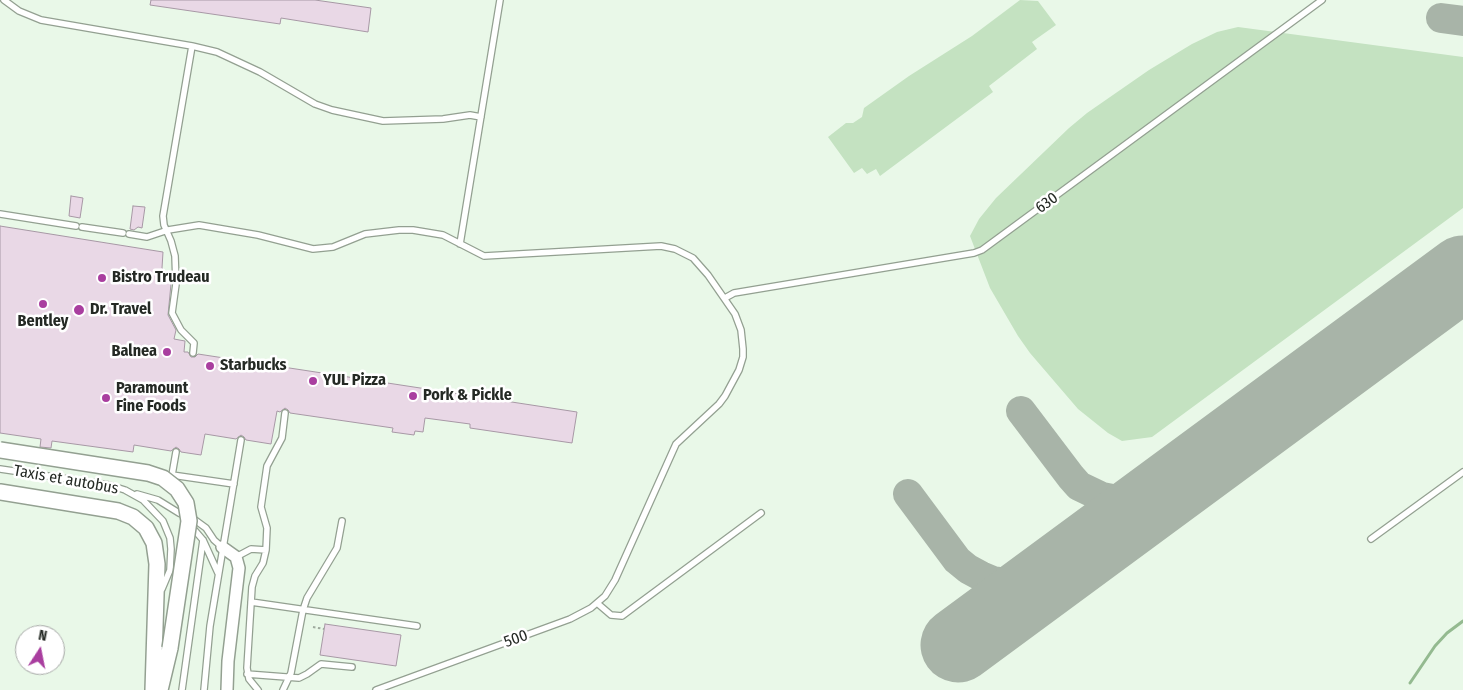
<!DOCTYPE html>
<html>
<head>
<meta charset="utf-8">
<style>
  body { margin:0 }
  #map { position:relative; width:1463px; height:690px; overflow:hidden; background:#e9f8e8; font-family:"Fira Sans Condensed",sans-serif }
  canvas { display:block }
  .north { position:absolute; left:15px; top:625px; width:50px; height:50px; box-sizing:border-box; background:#fff; border:1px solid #a7a9a7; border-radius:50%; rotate:11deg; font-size:14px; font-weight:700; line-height:20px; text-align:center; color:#242924 }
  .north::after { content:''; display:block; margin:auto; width:18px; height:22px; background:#a93e9f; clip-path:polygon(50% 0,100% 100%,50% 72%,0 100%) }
</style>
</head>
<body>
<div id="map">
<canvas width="1463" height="690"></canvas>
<div class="north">N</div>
</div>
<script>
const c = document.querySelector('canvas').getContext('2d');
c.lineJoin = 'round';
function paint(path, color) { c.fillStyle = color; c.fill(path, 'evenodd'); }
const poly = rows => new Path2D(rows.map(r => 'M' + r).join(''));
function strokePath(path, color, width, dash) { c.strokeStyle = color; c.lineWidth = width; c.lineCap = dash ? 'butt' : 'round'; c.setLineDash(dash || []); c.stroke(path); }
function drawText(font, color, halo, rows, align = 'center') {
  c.font = font + ' "Fira Sans Condensed",sans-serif'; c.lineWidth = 5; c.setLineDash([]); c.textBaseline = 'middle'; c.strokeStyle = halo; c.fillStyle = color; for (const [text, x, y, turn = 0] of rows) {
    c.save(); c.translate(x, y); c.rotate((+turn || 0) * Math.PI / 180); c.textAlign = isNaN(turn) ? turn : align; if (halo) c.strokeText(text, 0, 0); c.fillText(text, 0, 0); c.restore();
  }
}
const green = poly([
  [1020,0,1038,1,1056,25,1032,42,1037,49,989,86,993,92,880,176,876,169,867,174,862,168,854,173,828,137,846,123,853,123,862,117,864,108,909,76,972,36],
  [1238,27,1463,57,1463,208,1152,437,1122,441,1108,433,1078,409,1030,353,1018,336,990,288,970,236,979,219,996,198,1069,128,1087,113,1149,70,1192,44,1217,32]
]);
const stream = poly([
  [1410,683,1435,646,1447,633,1463,621]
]);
const taxiway = poly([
  [1441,18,1463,21],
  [1021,411,1071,477,1079,486,1102,497,1117,500,1141,498,1161,492,1192,469,1197,469],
  [908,494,957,560,968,569,981,576,993,581,1008,583,1022,583,1045,576,1137,509,1145,507]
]);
const runway = poly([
  [958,645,1463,273]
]);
const building = poly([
  [151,0,315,0,371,8,368,32,281,18,280,24,150,5,151,0],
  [71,196,83,198,80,218,69,216,71,196],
  [133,206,145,207,142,228,138,227,134,230,130,229,133,206],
  [0,226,163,252,162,268,171,284,168,315,176,330,174,339,185,341,184,352,188,352,191,357,195,357,198,354,577,412,572,443,470,428,470,424,425,418,423,432,415,431,414,435,392,432,393,428,290,413,288,410,285,408,280,412,277,411,271,444,246,440,244,437,241,435,236,439,205,434,201,455,181,452,179,449,176,447,171,451,134,445,133,452,52,441,51,448,40,447,41,439,0,433,0,226],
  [325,624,401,635,396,666,320,655,325,624]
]);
const path = poly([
  [313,627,324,629]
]);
const service = poly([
  [4,0,19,11,41,20,192,46,217,52,260,72,315,104,332,110,383,121,443,119,470,115,481,117],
  [192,46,163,216,164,225,171,241,175,256,176,284,172,313,181,330,194,343,193,353],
  [0,214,76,226],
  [82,227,123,233],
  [129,234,147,237,168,230,199,225,258,235,313,249,333,247,365,234,399,230,413,230,443,235,484,256,661,246,675,249,693,258,708,275,735,314,741,330,743,349,743,357,739,370,725,396,719,404,676,444,615,580,605,596,591,608,570,619,376,690],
  [460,244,500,0],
  [725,298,734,293,974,253,982,250,1322,0],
  [176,452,172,475,234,484],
  [0,469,109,485,125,490,143,500,163,521,170,538,171,549,170,570,162,589],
  [137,494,158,500,179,513,195,520,206,528,214,540,222,547],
  [191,526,203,540,218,573],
  [1371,539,1463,472],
  [236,557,251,549,266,550],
  [251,602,417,626],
  [597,603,611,615,622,616,761,513],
  [247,674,299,678,307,674,321,664,352,667],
  [182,690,203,540],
  [204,690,210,626,241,440],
  [258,690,249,679,247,668,252,587,255,576,263,563,266,550,267,528,261,507,267,466,282,438,285,413],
  [283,690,291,673,303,610,307,598,337,548,342,521]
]);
const minor = poly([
  [222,547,236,557,239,568,228,661,227,690]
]);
const tertiary = poly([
  [0,492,118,511,133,517,146,528,154,543,157,564,153,690],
  [160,690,170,648]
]);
const tertiaryBridge = poly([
  [0,450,148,473,163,478,177,489,186,503,189,521,170,648]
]);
const markers = [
  [102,278,5,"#a93e9f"],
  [43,304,5,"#a93e9f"],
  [79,310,6,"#a93e9f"],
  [167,352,5,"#a93e9f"],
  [210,366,5,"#a93e9f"],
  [313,381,5,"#a93e9f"],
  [413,396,5,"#a93e9f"],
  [106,398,5,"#a93e9f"]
];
const streetNames = [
  ["630",1047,203,-36],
  ["Taxis et autobus",66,480,10],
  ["500",516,639,-20]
];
const poiNames = [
  ["Bistro Trudeau",112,278],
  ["Dr. Travel",90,310],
  ["Bentley",43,322,"center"],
  ["Balnea",157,352,"right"],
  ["Starbucks",220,366],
  ["YUL Pizza",323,381],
  ["Paramount",116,389],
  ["Fine Foods",116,407],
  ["Pork & Pickle",423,396]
];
paint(green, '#c4e2c1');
strokePath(stream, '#94ba90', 3);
strokePath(taxiway, '#a8b4a8', 30);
strokePath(runway, '#a8b4a8', 75);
paint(building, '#e9d8e6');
strokePath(building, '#a798a5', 1);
strokePath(service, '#93a091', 8);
strokePath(minor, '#93a091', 14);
strokePath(tertiary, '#93a091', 18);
strokePath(path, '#9faa9e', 2, [2.5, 2.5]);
strokePath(service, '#fff', 5.5);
strokePath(minor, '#fff', 11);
strokePath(tertiary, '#fff', 15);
strokePath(tertiaryBridge, '#93a091', 18, []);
strokePath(tertiaryBridge, '#fff', 15);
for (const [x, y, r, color] of markers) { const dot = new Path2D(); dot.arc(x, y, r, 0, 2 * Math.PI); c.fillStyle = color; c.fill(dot); strokePath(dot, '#fff', 2); }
drawText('16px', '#242924', '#fff', streetNames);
drawText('bold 16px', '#242924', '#fff', poiNames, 'left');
</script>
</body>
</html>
